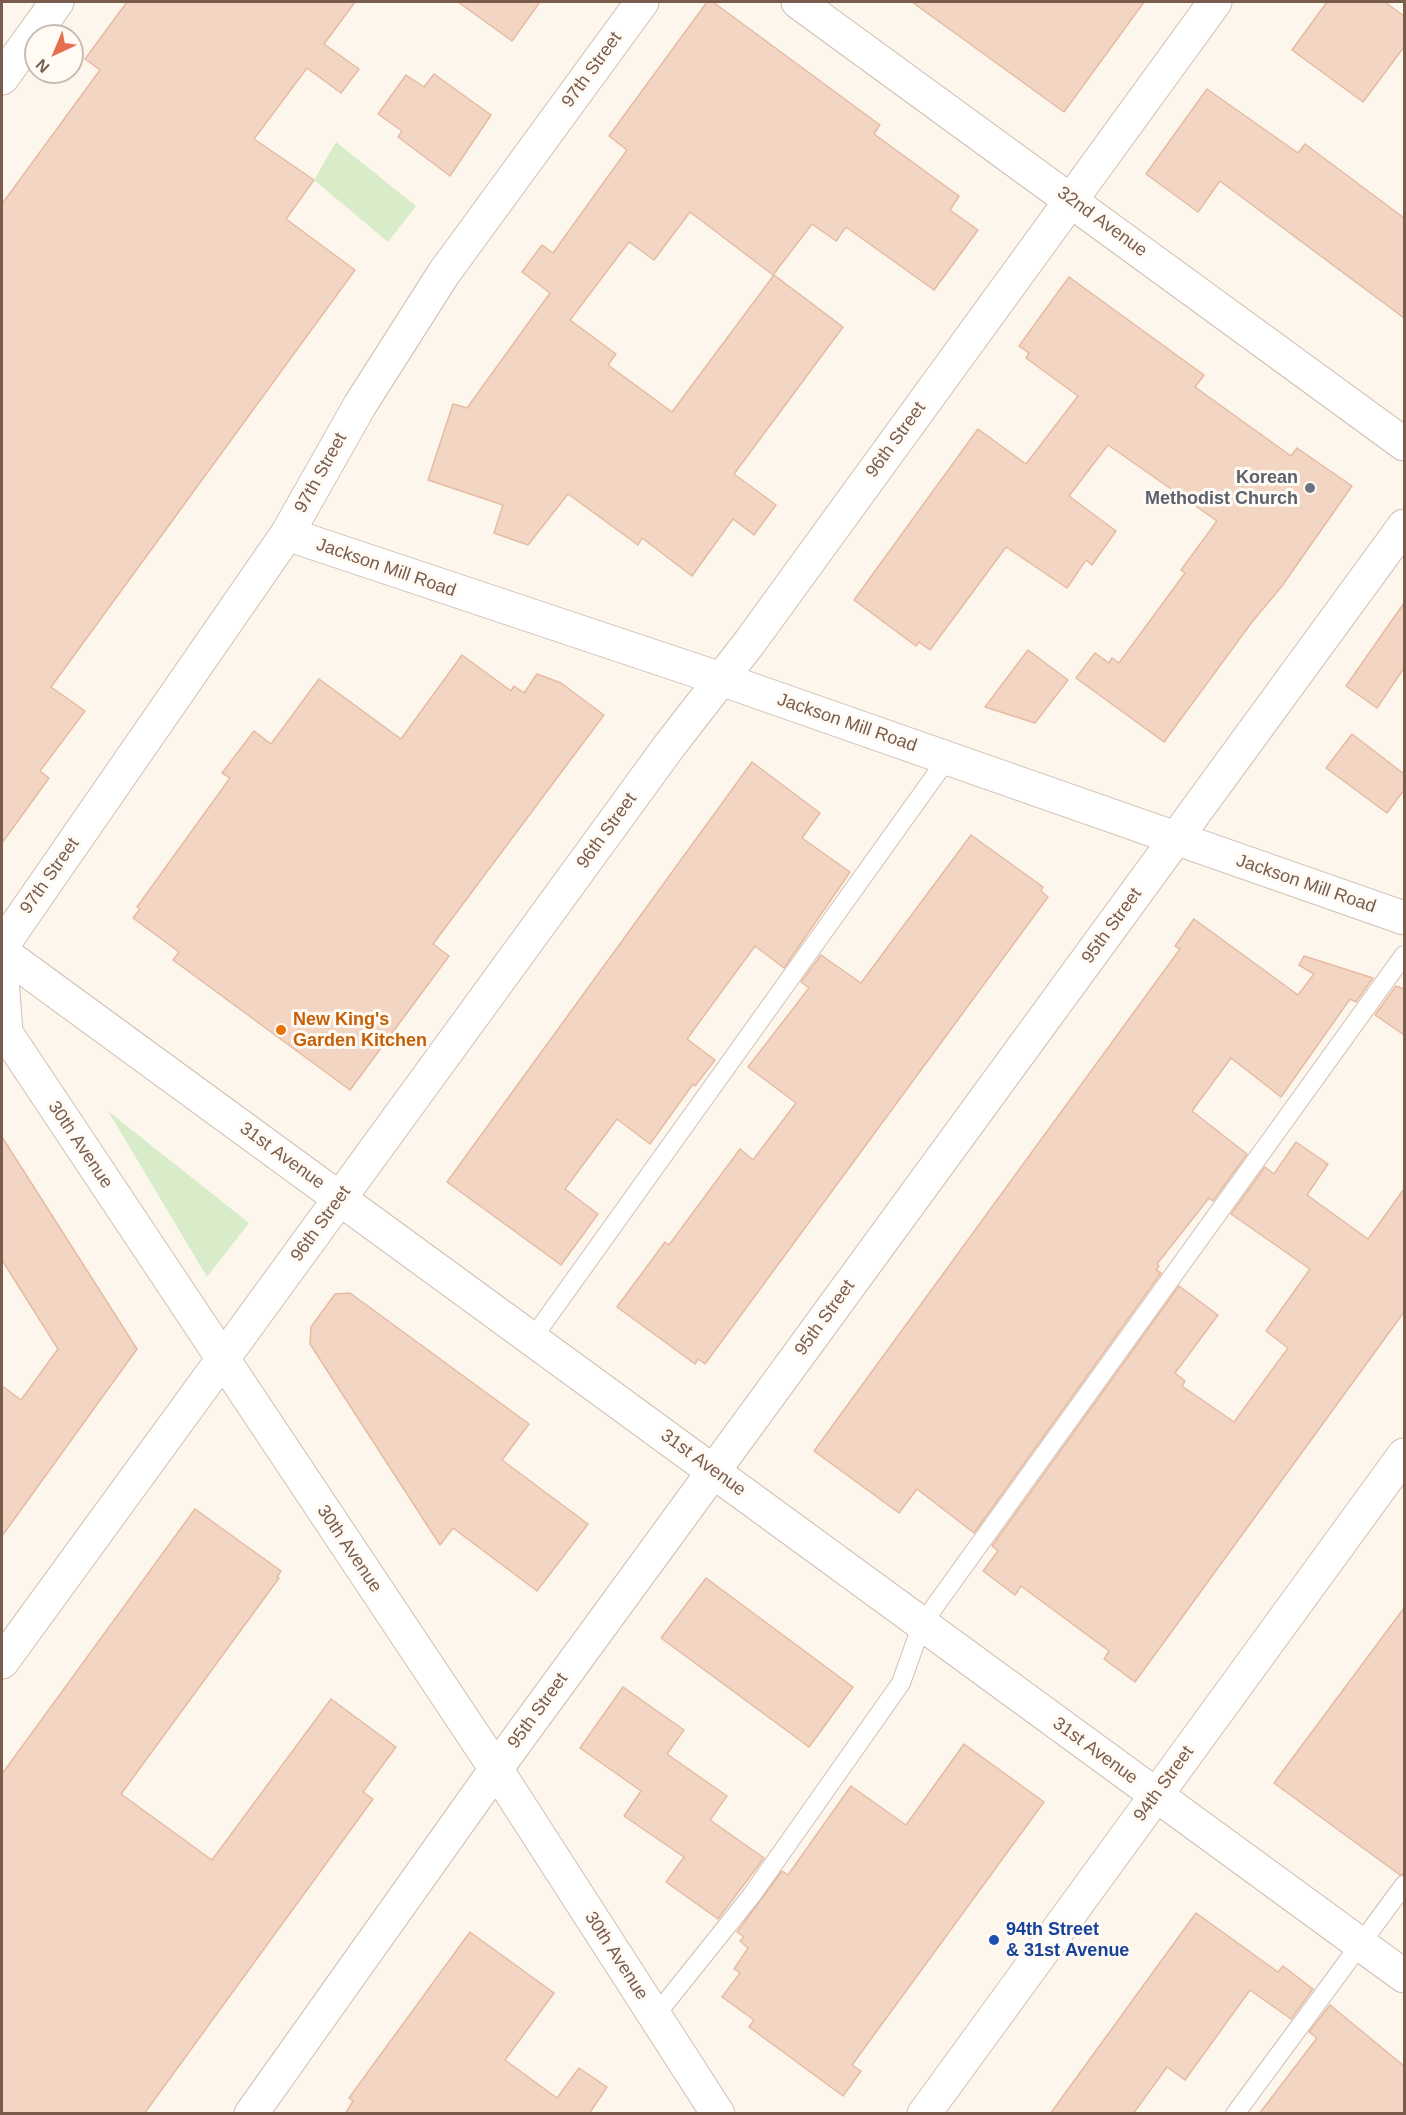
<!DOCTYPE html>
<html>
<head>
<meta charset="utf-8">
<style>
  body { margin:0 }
  #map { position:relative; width:1406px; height:2115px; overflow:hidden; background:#fdf6ec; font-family:Helvetica,sans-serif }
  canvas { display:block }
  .frame { position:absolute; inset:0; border:3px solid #7a5c4d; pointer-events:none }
  .north { position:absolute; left:24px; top:24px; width:60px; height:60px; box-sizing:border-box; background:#fffaf3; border:2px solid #cabbb1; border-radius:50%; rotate:224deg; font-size:16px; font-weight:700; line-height:24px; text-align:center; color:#7a5c4d }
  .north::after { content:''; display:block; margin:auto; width:21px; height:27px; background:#e76f51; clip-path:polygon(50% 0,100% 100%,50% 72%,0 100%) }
</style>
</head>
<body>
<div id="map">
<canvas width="1406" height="2115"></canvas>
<div class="frame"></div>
<div class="north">N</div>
</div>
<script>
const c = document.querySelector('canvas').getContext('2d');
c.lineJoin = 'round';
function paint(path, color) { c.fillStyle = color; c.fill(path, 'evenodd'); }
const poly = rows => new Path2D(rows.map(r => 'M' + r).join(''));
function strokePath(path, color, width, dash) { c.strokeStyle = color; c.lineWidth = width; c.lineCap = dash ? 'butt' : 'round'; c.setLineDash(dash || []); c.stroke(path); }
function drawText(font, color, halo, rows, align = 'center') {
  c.font = font + ' Helvetica,sans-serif'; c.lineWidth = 6; c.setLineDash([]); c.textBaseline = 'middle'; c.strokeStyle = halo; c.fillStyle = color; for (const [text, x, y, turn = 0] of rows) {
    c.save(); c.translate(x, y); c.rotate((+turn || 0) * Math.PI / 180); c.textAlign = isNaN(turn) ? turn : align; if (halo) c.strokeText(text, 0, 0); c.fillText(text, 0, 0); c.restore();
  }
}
const green = poly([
  [336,142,416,206,388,242,314,180],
  [108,1111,249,1223,207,1277]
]);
const building = poly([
  [127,2,355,2,324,44,359,69,341,93,307,68,254,139,314,180,286,219,355,270,51,687,85,711,40,771,49,778,2,843,2,204,100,70,85,59,127,2],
  [458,2,540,2,512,41,458,2],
  [707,2,713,2,880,125,874,134,959,196,950,210,978,230,934,290,846,227,836,241,812,224,773,275,690,212,654,260,629,242,570,320,616,354,608,365,672,412,774,275,843,327,734,474,776,505,754,535,733,519,692,576,642,538,638,545,568,494,528,545,494,533,503,505,428,480,453,404,467,408,550,293,522,272,542,245,553,253,627,150,609,136,707,2],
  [912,2,1144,2,1064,112,912,2],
  [1327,2,1385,2,1404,16,1404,47,1363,102,1292,50,1327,2],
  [434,74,491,115,450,176,398,137,402,131,378,114,406,75,424,87,434,74],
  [1207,89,1298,153,1305,144,1404,218,1404,318,1220,181,1198,212,1146,174,1207,89],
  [1069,277,1204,375,1195,387,1291,456,1297,448,1352,486,1282,586,1252,622,1164,742,1076,678,1095,653,1109,663,1112,658,1119,663,1185,573,1181,570,1217,521,1108,445,1069,496,1116,531,1092,565,1086,560,1067,588,1006,547,930,650,919,642,916,646,854,600,978,429,1026,464,1078,396,1026,358,1029,353,1019,346,1069,277],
  [1404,603,1404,668,1377,708,1346,686,1404,603],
  [1028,650,1068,680,1035,723,985,707,1028,650],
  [462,655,511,691,514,686,524,693,537,674,561,683,604,715,433,944,449,956,350,1090,173,960,179,952,133,918,140,909,137,907,230,778,222,773,254,731,271,744,319,679,401,739,462,655],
  [1352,734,1404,774,1404,790,1387,813,1326,768,1352,734],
  [752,762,820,813,802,838,850,872,784,968,755,946,687,1039,715,1060,695,1086,693,1084,650,1144,617,1119,565,1189,598,1214,561,1265,447,1182,752,762],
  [971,835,1043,887,1041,891,1048,897,705,1364,698,1359,695,1364,617,1307,665,1242,669,1245,740,1149,753,1160,796,1103,748,1067,809,988,801,982,821,955,861,983,971,835],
  [1194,919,1298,995,1314,974,1299,965,1304,956,1373,978,1356,1002,1350,999,1281,1097,1231,1058,1192,1111,1247,1154,1213,1201,1209,1198,1157,1264,1159,1266,1156,1270,1161,1273,974,1533,917,1489,899,1513,814,1451,1180,949,1175,946,1194,919],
  [1396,986,1404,989,1404,1035,1375,1015,1396,986],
  [2,1137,137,1349,2,1536,2,1386,21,1400,58,1349,2,1260,2,1137],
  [1296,1142,1328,1164,1307,1195,1368,1239,1404,1189,1404,1312,1135,1682,1104,1659,1109,1651,1021,1586,1015,1595,983,1571,998,1551,992,1546,1179,1286,1218,1315,1175,1373,1185,1381,1182,1386,1234,1422,1288,1348,1266,1331,1310,1269,1231,1214,1265,1167,1274,1174,1296,1142],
  [350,1293,529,1424,502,1460,588,1524,537,1591,453,1528,440,1545,310,1344,311,1327,335,1294,350,1293],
  [195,1509,281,1571,277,1577,279,1578,121,1794,212,1860,331,1699,396,1747,363,1792,373,1799,144,2114,2,2114,2,1774,195,1509],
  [706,1578,853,1687,809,1747,661,1638,706,1578],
  [1404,1608,1404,1874,1400,1875,1274,1783,1404,1608],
  [623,1687,684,1730,667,1754,727,1796,710,1820,764,1858,718,1919,666,1882,684,1857,624,1816,641,1791,580,1748,623,1687],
  [964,1744,1044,1802,852,2065,861,2071,843,2096,749,2027,754,2020,722,1997,740,1973,734,1969,748,1948,740,1941,744,1937,737,1932,782,1871,788,1875,851,1786,906,1825,964,1744],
  [1196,1913,1278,1972,1283,1966,1313,1989,1291,2019,1250,1990,1185,2080,1167,2067,1133,2114,1050,2114,1196,1913],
  [470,1932,554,1993,505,2060,557,2098,579,2068,607,2087,589,2114,345,2114,353,2101,349,2098,470,1932],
  [1330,2005,1404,2066,1404,2114,1259,2114,1317,2038,1309,2032,1330,2005]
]);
const service = poly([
  [532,1339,947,759],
  [655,2016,751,1896,901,1683,922,1624,1404,955],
  [1235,2114,1404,1885]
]);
const minor = poly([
  [798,2,1404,444],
  [2,78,57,2],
  [287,534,721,679,1404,918],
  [2,946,287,534,360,405,444,273,642,2],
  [2,952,1404,1976],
  [2,979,6,1033,496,1769,718,2114],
  [2,1662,670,745,750,642,1215,2],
  [251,2114,496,1769,1404,526]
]);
const secondary = poly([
  [924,2114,1404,1455]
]);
const markers = [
  [1310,488,6,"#6b7280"],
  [281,1030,6,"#e8710a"],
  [994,1940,6,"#1a4fb4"]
];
const streetNames = [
  ["97th Street",592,70,-54],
  ["32nd Avenue",1102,222,36],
  ["96th Street",896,440,-54],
  ["97th Street",321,473,-61],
  ["Jackson Mill Road",386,568,19],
  ["Jackson Mill Road",847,723,19],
  ["96th Street",607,831,-54],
  ["97th Street",50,876,-55],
  ["Jackson Mill Road",1306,884,19],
  ["95th Street",1112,926,-54],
  ["30th Avenue",80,1145,56],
  ["31st Avenue",282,1156,36],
  ["96th Street",321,1224,-54],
  ["95th Street",825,1318,-54],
  ["31st Avenue",703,1463,36],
  ["30th Avenue",349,1549,56],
  ["95th Street",538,1711,-54],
  ["31st Avenue",1095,1751,36],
  ["94th Street",1164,1784,-54],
  ["30th Avenue",616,1956,57]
];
const worshipNames = [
  ["Korean",1298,478],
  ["Methodist Church",1298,499]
];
const foodNames = [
  ["New King's",293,1020],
  ["Garden Kitchen",293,1041]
];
const transitNames = [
  ["94th Street",1006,1930],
  ["& 31st Avenue",1006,1951]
];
paint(green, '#d8ecc9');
paint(building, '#f3d5c3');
strokePath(building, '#e6bba3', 1.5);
strokePath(service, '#d1beb0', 20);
strokePath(minor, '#d1beb0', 35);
strokePath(secondary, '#d6c0b0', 35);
strokePath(service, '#fff', 18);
strokePath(minor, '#fff', 33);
strokePath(secondary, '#fff', 33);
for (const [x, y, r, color] of markers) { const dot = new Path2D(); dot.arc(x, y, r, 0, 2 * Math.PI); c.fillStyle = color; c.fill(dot); strokePath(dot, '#fffaf3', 2); }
drawText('18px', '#7a5c4d', '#fffaf3', streetNames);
drawText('bold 18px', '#5b616d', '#fffaf3', worshipNames, 'right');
drawText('bold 18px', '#c56008', '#fffaf3', foodNames, 'left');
drawText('bold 18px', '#164399', '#fffaf3', transitNames, 'left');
</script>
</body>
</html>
